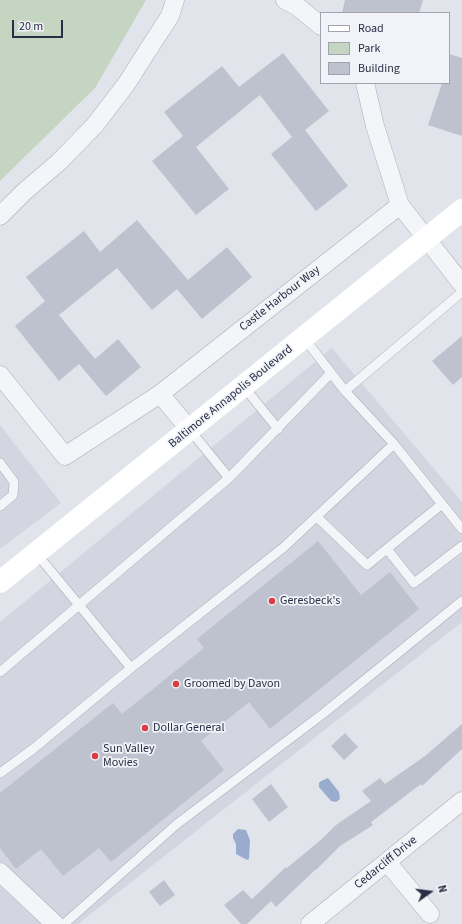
<!DOCTYPE html>
<html>
<head>
<meta charset="utf-8">
<style>
  body { margin:0 }
  #map { position:relative; width:462px; height:924px; overflow:hidden; background:#e1e4eb; font-family:"Source Sans 3",sans-serif }
  canvas { display:block }
  .legend { position:absolute; left:320px; top:12px; width:130px; height:72px; box-sizing:border-box; background:#f1f3f8; border:1px solid #a1a4b0; margin:0; padding:5px 7px; list-style:none; font-size:12px; color:#282e44 }
  .legend li { display:flex; align-items:center; gap:8px; height:20px }
  .legend b { width:20px; border:1px solid #a1a4b0 }
  .north { position:absolute; left:410px; top:872px; width:40px; height:40px; -webkit-text-stroke:3px #f1f3f8; paint-order:stroke; rotate:76deg; font-size:11px; font-weight:700; line-height:16px; text-align:center; color:#282e44 }
  .north::after { content:''; display:block; margin:auto; width:14px; height:18px; background:#282e44; clip-path:polygon(50% 0,100% 100%,50% 72%,0 100%) }
  .scale { position:absolute; left:12px; top:20px; width:51px; height:18px; box-sizing:border-box; border:2px solid #282e44; border-top:0; padding-left:5px; font-size:12px; line-height:14px; white-space:nowrap; color:#282e44; -webkit-text-stroke:3px #f1f3f8; paint-order:stroke }
</style>
</head>
<body>
<div id="map">
<canvas width="462" height="924"></canvas>
<ul class="legend">
<li><b style="height:5px;background:#fff"></b>Road</li>
<li><b style="height:11px;background:#c4d6c1"></b>Park</li>
<li><b style="height:11px;background:#bec2ce"></b>Building</li>
</ul>
<div class="north">N</div>
<div class="scale">20 m</div>
</div>
<script>
const c = document.querySelector('canvas').getContext('2d');
c.lineJoin = 'round';
function paint(path, color) { c.fillStyle = color; c.fill(path, 'evenodd'); }
const poly = rows => new Path2D(rows.map(r => 'M' + r).join(''));
function strokePath(path, color, width, dash) { c.strokeStyle = color; c.lineWidth = width; c.lineCap = dash ? 'butt' : 'round'; c.setLineDash(dash || []); c.stroke(path); }
function drawText(font, color, halo, rows, align = 'center') {
  c.font = font + ' "Source Sans 3",sans-serif'; c.lineWidth = 3.5; c.setLineDash([]); c.textBaseline = 'middle'; c.strokeStyle = halo; c.fillStyle = color; for (const [text, x, y, turn = 0] of rows) {
    c.save(); c.translate(x, y); c.rotate((+turn || 0) * Math.PI / 180); c.textAlign = isNaN(turn) ? turn : align; if (halo) c.strokeText(text, 0, 0); c.fillText(text, 0, 0); c.restore();
  }
}
const built = poly([
  [332,348,462,502,462,622,78,924,0,924,0,622],
  [0,425,61,503,0,549]
]);
const green = poly([
  [0,0,146,0,95,88,0,181]
]);
const water = poly([
  [328,778,339,792,340,799,336,802,331,801,319,787,319,783,321,781],
  [238,829,246,830,250,840,249,859,247,860,236,854,236,844,233,838,233,834]
]);
const building = poly([
  [345,0,423,0,419,13,342,13],
  [283,53,329,111,305,130,348,186,316,211,271,154,292,137,260,95,196,147,229,189,196,215,152,161,183,136,164,112,222,66,239,87],
  [449,54,462,58,462,136,428,125,442,83,449,83],
  [137,220,188,280,227,247,252,277,202,319,177,289,152,310,117,268,59,315,95,359,118,339,141,367,106,396,79,364,59,381,15,326,45,301,26,277,84,231,100,252],
  [462,336,462,377,453,385,432,361],
  [318,541,361,595,390,572,419,609,270,729,249,702,201,741,224,770,111,862,99,848,63,876,41,849,16,869,0,848,0,793,113,703,122,714,204,648,197,639],
  [462,724,462,749,422,786,421,784,371,822,373,825,340,846,316,870,315,870,276,907,271,901,247,924,241,924,224,905,243,890,252,899,286,867,287,868,323,838,336,825,371,801,362,791,380,778,385,784,425,756],
  [345,733,358,747,344,760,331,746],
  [271,784,288,807,269,822,252,799],
  [164,880,175,895,160,906,149,892]
]);
const service = poly([
  [462,292,345,391,394,444,462,529],
  [304,338,345,391],
  [244,387,278,429],
  [190,430,229,478],
  [0,463,14,482,13,495,0,506],
  [317,517,367,565,442,504],
  [387,549,414,583,462,546],
  [36,553,131,668],
  [0,672,229,478,331,373],
  [0,773,33,749,131,668,284,547,394,444],
  [64,924,177,824,324,713,462,601]
]);
const minor = poly([
  [285,0,298,7,321,26],
  [365,83,375,126,400,205,462,284],
  [0,216,25,191,59,162,95,125,127,83,146,53,170,16,175,0],
  [0,375,65,456,160,394,400,205],
  [160,394,190,430],
  [387,862,430,914],
  [0,872,55,924],
  [310,924,462,801]
]);
const secondary = poly([
  [0,582,462,210]
]);
const markers = [
  [272,601,4,"#da3c3f"],
  [176,684,4,"#da3c3f"],
  [145,728,4,"#da3c3f"],
  [95,756,4,"#da3c3f"]
];
const streetNames = [
  ["Castle Harbour Way",280,299,-38],
  ["Baltimore Annapolis Boulevard",231,397,-39],
  ["Cedarcliff Drive",386,863,-39]
];
const poiNames = [
  ["Geresbeck's",280,601],
  ["Groomed by Davon",184,684],
  ["Dollar General",153,728],
  ["Sun Valley",103,749],
  ["Movies",103,763]
];
paint(built, '#d3d6e0');
paint(green, '#c4d6c1');
paint(water, '#99acce');
paint(building, '#bec2ce');
strokePath(service, '#aaadb9', 10);
strokePath(minor, '#aaadb9', 19);
strokePath(service, '#f4f5f9', 9);
strokePath(minor, '#f4f5f9', 18);
strokePath(secondary, '#fff', 22);
for (const [x, y, r, color] of markers) { const dot = new Path2D(); dot.arc(x, y, r, 0, 2 * Math.PI); c.fillStyle = color; c.fill(dot); strokePath(dot, '#f1f3f8', 1.5); }
drawText('12px', '#282e44', '#f1f3f8', streetNames);
drawText('12px', '#282e44', '#f1f3f8', poiNames, 'left');
</script>
</body>
</html>
